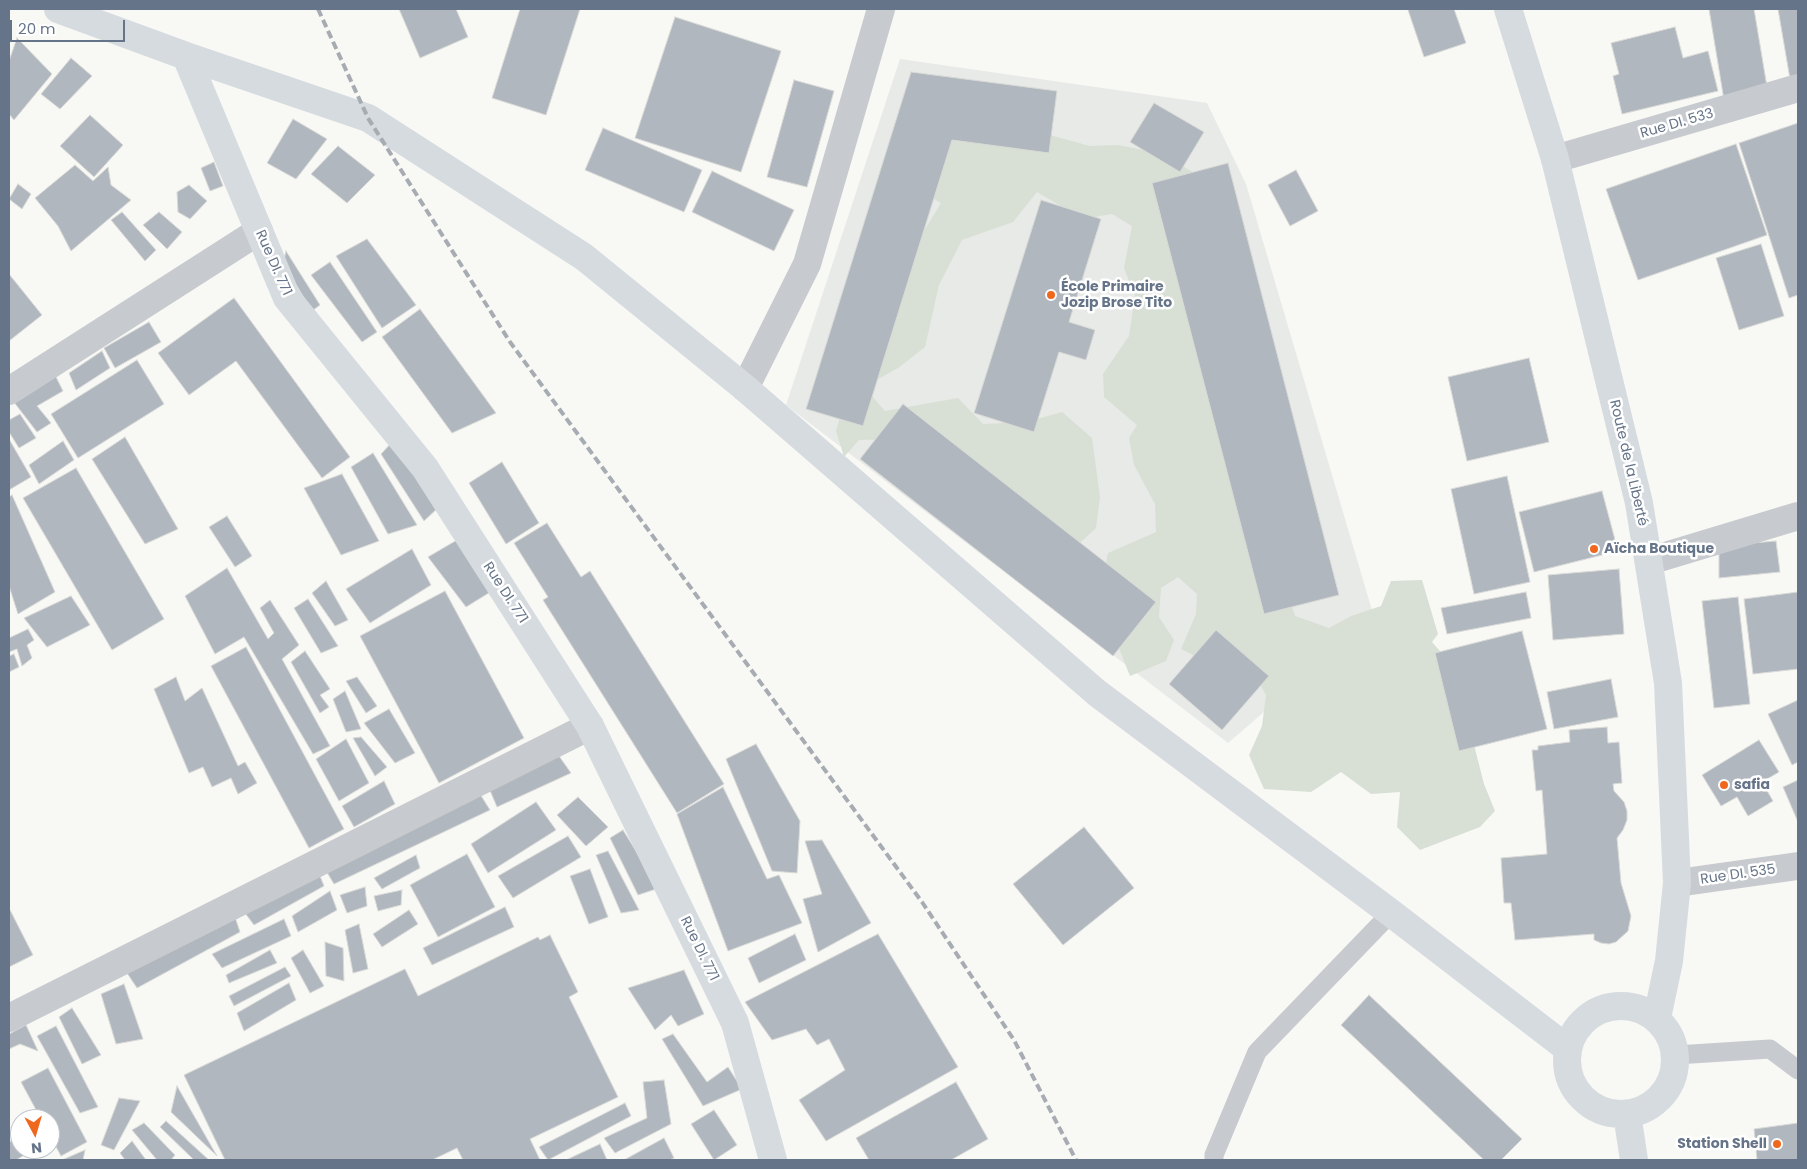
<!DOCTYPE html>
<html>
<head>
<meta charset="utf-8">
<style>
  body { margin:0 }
  #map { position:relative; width:1807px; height:1169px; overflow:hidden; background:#f8f8f5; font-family:Poppins,sans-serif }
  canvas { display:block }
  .frame { position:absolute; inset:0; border:10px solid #657488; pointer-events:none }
  .north { position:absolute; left:10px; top:1109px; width:50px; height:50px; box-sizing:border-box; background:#fff; border:1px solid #c1c7cf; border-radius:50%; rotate:174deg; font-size:14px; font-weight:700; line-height:20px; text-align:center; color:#657488 }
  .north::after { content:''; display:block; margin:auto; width:18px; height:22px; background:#ef681e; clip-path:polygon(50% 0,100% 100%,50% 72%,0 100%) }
  .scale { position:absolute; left:10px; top:20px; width:115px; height:22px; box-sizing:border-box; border:2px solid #657488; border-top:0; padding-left:6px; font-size:15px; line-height:18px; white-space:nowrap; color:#657488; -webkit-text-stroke:4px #fff; paint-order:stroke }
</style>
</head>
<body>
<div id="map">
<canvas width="1807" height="1169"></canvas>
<div class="frame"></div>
<div class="north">N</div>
<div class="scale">20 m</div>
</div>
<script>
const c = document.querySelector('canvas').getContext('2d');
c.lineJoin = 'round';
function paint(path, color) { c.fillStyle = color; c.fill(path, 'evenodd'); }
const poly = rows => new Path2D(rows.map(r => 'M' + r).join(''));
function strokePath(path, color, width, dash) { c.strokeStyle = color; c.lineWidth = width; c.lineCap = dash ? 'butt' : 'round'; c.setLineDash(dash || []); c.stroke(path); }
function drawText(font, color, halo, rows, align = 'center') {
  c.font = font + ' Poppins,sans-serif'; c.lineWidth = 5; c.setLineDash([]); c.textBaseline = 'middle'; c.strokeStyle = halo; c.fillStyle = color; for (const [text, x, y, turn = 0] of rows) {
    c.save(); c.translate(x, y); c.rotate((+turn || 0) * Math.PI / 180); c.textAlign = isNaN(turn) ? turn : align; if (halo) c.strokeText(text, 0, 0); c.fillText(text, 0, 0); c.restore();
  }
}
const built = poly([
  [900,59,1207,103,1246,184,1374,617,1228,743,786,405]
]);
const green = poly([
  [908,127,1031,130,1090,146,1118,145,1159,153,1202,177,1284,580,1295,616,1329,628,1351,616,1381,606,1391,581,1422,580,1438,634,1432,642,1454,667,1484,784,1495,811,1480,827,1420,850,1397,827,1400,792,1371,794,1341,772,1311,792,1264,789,1249,755,1262,726,1266,695,1253,672,1217,667,1181,649,1196,614,1197,594,1178,577,1161,588,1159,617,1174,640,1166,661,1130,676,1114,636,1100,590,1108,553,1156,532,1155,504,1134,465,1129,438,1137,425,1104,397,1103,374,1129,336,1135,296,1124,268,1132,226,1112,214,1083,219,1037,192,1013,222,962,240,939,285,925,347,898,368,864,387,885,411,958,398,983,424,1026,422,1062,412,1092,438,1100,497,1096,528,1070,552,907,439,859,440,844,457,836,431,843,407,907,259,941,203,912,186]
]);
const building = poly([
  [399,9,456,9,468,37,420,58,399,9],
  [520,9,580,9,546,115,492,98,520,9],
  [1413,9,1454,9,1466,43,1424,57,1408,10,1413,9],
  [1709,9,1754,9,1768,93,1724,100,1709,9],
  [1778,9,1798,9,1798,77,1790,79,1778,9],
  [675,17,781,51,741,172,635,138,675,17],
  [1675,27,1683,58,1708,51,1718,91,1622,114,1613,76,1619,74,1611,43,1675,27],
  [17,38,52,74,14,120,9,114,9,61,17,38],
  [71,58,92,76,60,109,41,94,71,58],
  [911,72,1057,91,1049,153,952,140,863,426,806,409,911,72],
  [794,80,834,91,807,187,767,177,794,80],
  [1154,103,1204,132,1180,172,1130,142,1154,103],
  [90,115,123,145,94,177,60,146,90,115],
  [293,119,327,139,296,179,267,163,293,119],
  [1798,123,1798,295,1789,298,1739,143,1798,123],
  [603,128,702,170,684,212,585,170,603,128],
  [1736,144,1767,235,1638,280,1606,189,1736,144],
  [338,146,375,175,347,203,311,174,338,146],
  [214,162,223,186,210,191,201,168,214,162],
  [1228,163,1339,595,1264,614,1152,183,1228,163],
  [75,165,93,181,108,167,111,185,131,200,71,251,58,226,35,198,75,165],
  [1296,170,1318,211,1290,226,1268,185,1296,170],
  [712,171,794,210,774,251,692,212,712,171],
  [18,184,31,194,22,209,9,199,18,184],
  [189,185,207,201,190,219,178,212,177,192,189,185],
  [1041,200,1101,219,1069,322,1095,330,1086,360,1059,352,1034,432,974,413,1041,200],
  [122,212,156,250,145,261,111,220,122,212],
  [159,212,182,232,167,249,143,225,159,212],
  [367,239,416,305,382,328,336,256,367,239],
  [1761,244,1784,316,1739,330,1716,258,1761,244],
  [286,251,320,305,312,311,283,263,286,251],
  [330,262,377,332,362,342,311,275,330,262],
  [9,274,42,315,9,341,9,274],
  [234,298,350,457,322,478,236,361,189,395,158,353,234,298],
  [420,309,496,413,452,433,382,337,420,309],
  [149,322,161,342,115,368,104,348,149,322],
  [102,351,110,368,76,390,69,373,102,351],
  [1529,358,1549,442,1467,461,1448,377,1529,358],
  [137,360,164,404,78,458,51,414,137,360],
  [52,369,63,391,37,406,51,423,37,432,10,397,52,369],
  [903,404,1156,602,1113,656,860,459,903,404],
  [20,414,36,438,19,448,9,432,9,420,20,414],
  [125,437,178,529,145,544,92,459,125,437],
  [9,439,31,477,9,490,9,439],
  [394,440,440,506,424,521,381,454,394,440],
  [63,441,74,460,39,484,29,465,63,441],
  [373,453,417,525,388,534,351,467,373,453],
  [502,462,539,523,506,544,469,483,502,462],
  [76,468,164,619,112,650,23,498,76,468],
  [342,474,379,541,341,555,304,488,342,474],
  [1507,476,1530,582,1474,594,1451,489,1507,476],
  [1602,491,1618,551,1534,572,1519,512,1602,491],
  [12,495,55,592,18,614,9,586,9,497,12,495],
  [227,516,252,556,235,567,209,527,227,516],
  [547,523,581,577,590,571,724,784,677,813,543,600,548,597,514,543,547,523],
  [457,540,492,591,466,607,428,557,457,540],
  [1776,541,1780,572,1719,578,1719,546,1776,541],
  [412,549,431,585,370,623,346,589,412,549],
  [227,568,268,639,274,633,260,608,270,600,299,645,282,659,330,746,313,754,244,637,215,654,185,596,227,568],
  [1619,569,1624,634,1553,640,1548,575,1619,569],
  [326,581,348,620,335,626,312,593,326,581],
  [445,591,524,738,439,783,360,636,445,591],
  [1526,592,1531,618,1447,634,1441,608,1526,592],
  [1798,592,1798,669,1753,674,1744,599,1798,592],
  [71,596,90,625,47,647,24,618,71,596],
  [1738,597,1750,704,1714,708,1702,601,1738,597],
  [308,599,338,646,321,653,294,608,308,599],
  [28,629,34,640,27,645,32,658,22,666,17,649,9,652,9,638,28,629],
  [1216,630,1269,676,1222,730,1169,684,1216,630],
  [1522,631,1547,729,1459,751,1435,653,1522,631],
  [246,647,344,829,309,848,211,666,246,647],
  [305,651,330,689,320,695,329,707,320,713,291,662,305,651],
  [14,654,19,667,9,672,9,656,14,654],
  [176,677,185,701,202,688,238,766,245,762,257,783,238,794,231,778,212,787,203,767,189,773,154,689,176,677],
  [357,677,377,706,366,713,346,681,357,677],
  [1611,679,1618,717,1554,729,1547,692,1611,679],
  [345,691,361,729,346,732,333,699,345,691],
  [1798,700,1798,762,1792,765,1768,714,1798,700],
  [389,709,415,753,395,763,364,723,389,709],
  [1607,727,1608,743,1619,742,1622,783,1613,784,1614,791,1624,802,1627,811,1627,820,1623,830,1617,838,1621,883,1631,916,1628,931,1616,942,1609,944,1601,943,1594,940,1594,934,1515,940,1511,903,1504,903,1501,858,1547,854,1542,790,1536,791,1532,750,1538,750,1538,746,1570,742,1569,730,1607,727],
  [361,737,387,767,375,776,353,738,361,737],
  [346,739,369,783,339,801,316,759,346,739],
  [1759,740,1779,772,1762,782,1773,801,1748,816,1737,797,1721,806,1702,775,1759,740],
  [756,744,800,821,797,873,772,871,726,759,756,744],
  [559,756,571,773,497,807,489,788,559,756],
  [1798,780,1798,822,1783,787,1798,780],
  [384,781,395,804,354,827,342,806,384,781],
  [723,787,767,879,779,875,802,923,728,951,677,814,723,787],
  [480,794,490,810,334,884,325,869,480,794],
  [578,797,608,827,586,846,557,815,578,797],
  [536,802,556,830,488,873,471,844,536,802],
  [1084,827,1134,888,1063,945,1013,884,1084,827],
  [623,830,659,888,638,895,610,838,623,830],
  [568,836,581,857,513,898,498,876,568,836],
  [822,840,871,923,818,952,803,899,822,894,805,841,822,840],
  [608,851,639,910,621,913,596,855,608,851],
  [467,854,495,907,438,937,410,885,467,854],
  [416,855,420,868,382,889,374,878,416,855],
  [590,869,608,917,589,924,570,876,590,869],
  [318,871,324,886,254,925,245,913,318,871],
  [365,887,367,906,347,913,340,895,365,887],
  [402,890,401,905,378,911,374,896,402,890],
  [330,891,337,910,298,932,292,916,330,891],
  [505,907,514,927,432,965,423,948,505,907],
  [9,908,33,955,9,967,9,908],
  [409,910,418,924,382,947,373,934,409,910],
  [234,914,240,932,137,988,125,970,234,914],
  [284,919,291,936,222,968,212,954,284,919],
  [359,924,368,969,353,973,345,930,359,924],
  [795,934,806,960,759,983,748,958,795,934],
  [878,934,958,1067,826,1141,799,1100,845,1070,829,1039,817,1045,806,1029,772,1040,745,1002,878,934],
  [550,935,578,992,569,997,618,1097,530,1139,540,1160,463,1160,457,1148,432,1160,225,1160,184,1075,405,969,418,996,538,937,540,940,550,935],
  [325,942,343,948,344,981,326,976,325,942],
  [270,950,277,963,229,983,226,975,270,950],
  [303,950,324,986,310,993,291,958,303,950],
  [285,967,291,976,234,1006,229,996,285,967],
  [684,970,704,1014,678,1026,671,1015,655,1030,628,988,684,970],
  [289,983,296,1000,244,1031,237,1013,289,983],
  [124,984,143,1039,116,1044,101,994,124,984],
  [1369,995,1522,1139,1501,1160,1484,1160,1341,1025,1369,995],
  [72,1008,101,1055,82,1064,59,1017,72,1008],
  [26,1025,38,1051,20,1044,9,1049,9,1034,26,1025],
  [56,1026,98,1107,80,1113,37,1036,56,1026],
  [673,1034,707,1082,728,1067,742,1089,703,1106,662,1039,673,1034],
  [48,1068,87,1142,61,1156,50,1136,50,1119,41,1119,21,1082,48,1068],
  [664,1080,671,1124,615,1153,604,1138,647,1118,643,1082,664,1080],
  [956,1082,988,1139,951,1160,869,1160,856,1138,956,1082],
  [177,1086,217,1156,171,1112,177,1086],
  [119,1098,140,1101,114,1150,101,1145,119,1098],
  [625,1103,631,1116,548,1160,539,1147,625,1103],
  [714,1110,737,1145,714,1160,691,1124,714,1110],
  [166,1121,209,1160,194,1160,160,1127,166,1121],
  [144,1123,175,1155,171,1160,157,1160,132,1130,144,1123],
  [1798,1123,1798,1160,1757,1160,1754,1129,1798,1123],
  [20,1136,20,1149,30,1149,31,1151,16,1160,9,1160,9,1142,20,1136],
  [664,1138,674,1158,669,1160,624,1160,664,1138],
  [132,1141,146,1160,125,1160,120,1153,132,1141],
  [600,1144,607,1160,566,1160,600,1144],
  [85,1150,83,1160,62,1160,85,1150]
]);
const lane = poly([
  [1676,1055,1770,1049,1798,1070],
  [1214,1160,1214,1155,1257,1052,1391,913]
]);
const street = poly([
  [1555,159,1798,88],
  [745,388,807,264,881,9],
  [9,391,259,231],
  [1649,561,1798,516],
  [1677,883,1798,866],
  [9,1018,590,726]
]);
const secondary = poly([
  [58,9,186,56,368,118,584,257,745,388,1097,693,1391,913,1568,1049],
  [1508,9,1555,159,1639,503,1668,683,1677,883,1669,961,1657,1018],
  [186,56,287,298,425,468,590,726,735,1023,773,1160],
  '1567 1060a54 54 0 1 1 108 0a54 54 0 1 1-108 0Z',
  [1627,1114,1634,1160]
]);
const rail = poly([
  [318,9,368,118,510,342,922,902,1014,1040,1076,1160]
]);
const markers = [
  [1051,295,5,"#ef681e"],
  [1594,549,5,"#ef681e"],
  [1724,785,5,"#ef681e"],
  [1777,1144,5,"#ef681e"]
];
const streetNames = [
  ["Rue DI. 533",1677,124,-16],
  ["Rue DI. 771",273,263,66],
  ["Route de la Liberté",1628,463,77],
  ["Rue DI. 771",505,593,57],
  ["Rue DI. 535",1738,875,-8],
  ["Rue DI. 771",699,949,64]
];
const poiNames = [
  ["École Primaire",1061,287],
  ["Jozip Brose Tito",1061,303],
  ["Aïcha Boutique",1604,549],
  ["safia",1734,785],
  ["Station Shell",1767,1144,"right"]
];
paint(built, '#e8eae8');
paint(green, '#d8e0d5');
paint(building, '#b0b7be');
strokePath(building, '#d9dad7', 1);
strokePath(lane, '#c7cace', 19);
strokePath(street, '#c7cace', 28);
strokePath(secondary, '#d6dbe0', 28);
strokePath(rail, '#a7acb3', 4, [8, 4]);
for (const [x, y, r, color] of markers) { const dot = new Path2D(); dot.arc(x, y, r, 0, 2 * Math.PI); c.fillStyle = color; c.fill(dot); strokePath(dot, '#fff', 2); }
drawText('14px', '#657488', '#fff', streetNames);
drawText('bold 14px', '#657488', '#fff', poiNames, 'left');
</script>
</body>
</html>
